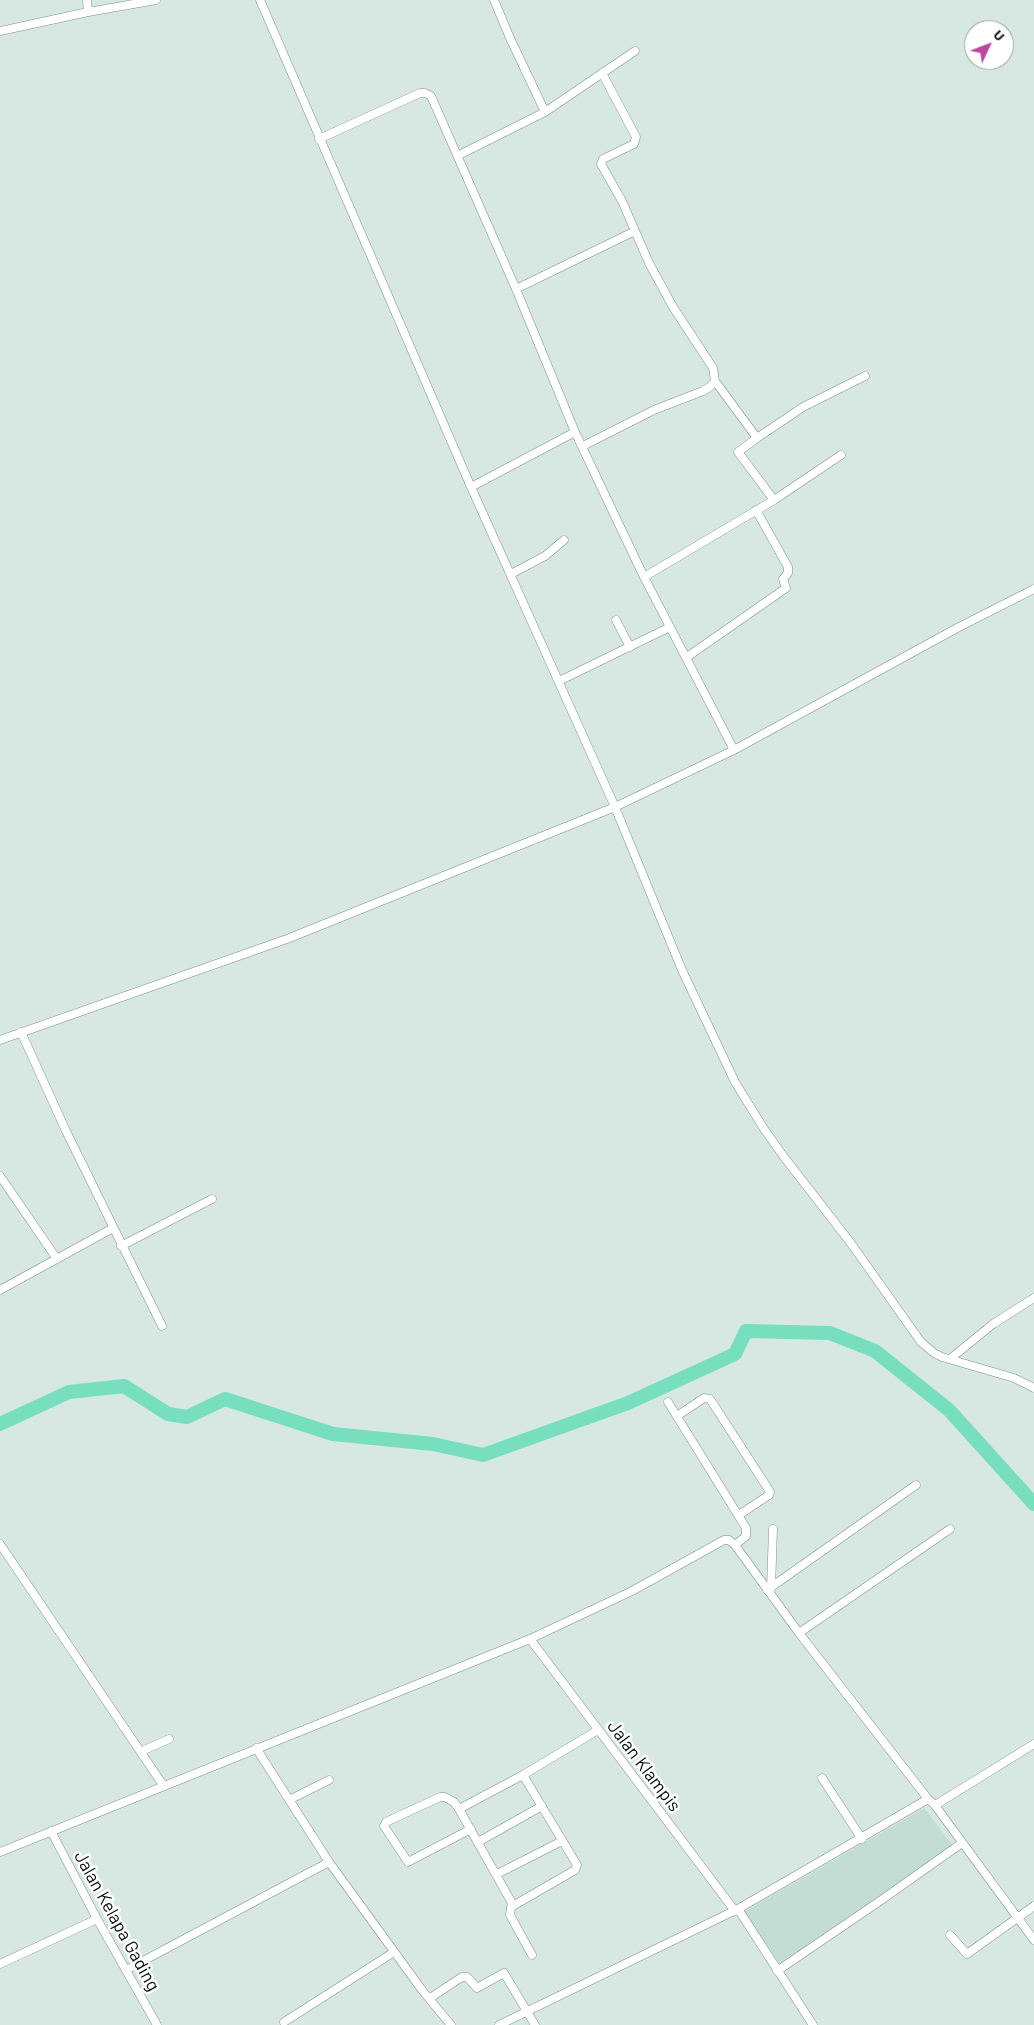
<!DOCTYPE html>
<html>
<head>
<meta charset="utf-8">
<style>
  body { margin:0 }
  #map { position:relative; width:1034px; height:2025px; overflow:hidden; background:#d7e7e1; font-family:Barlow,sans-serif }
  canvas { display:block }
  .north { position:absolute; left:964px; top:20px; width:50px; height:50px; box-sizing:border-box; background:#fff; border:1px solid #9c9e9d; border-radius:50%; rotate:47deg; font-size:14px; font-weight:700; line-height:20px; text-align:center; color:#080d0b }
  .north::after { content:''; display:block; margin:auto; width:18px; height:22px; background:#bc479f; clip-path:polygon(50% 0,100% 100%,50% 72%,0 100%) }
</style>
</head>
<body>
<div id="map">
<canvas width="1034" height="2025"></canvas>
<div class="north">U</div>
</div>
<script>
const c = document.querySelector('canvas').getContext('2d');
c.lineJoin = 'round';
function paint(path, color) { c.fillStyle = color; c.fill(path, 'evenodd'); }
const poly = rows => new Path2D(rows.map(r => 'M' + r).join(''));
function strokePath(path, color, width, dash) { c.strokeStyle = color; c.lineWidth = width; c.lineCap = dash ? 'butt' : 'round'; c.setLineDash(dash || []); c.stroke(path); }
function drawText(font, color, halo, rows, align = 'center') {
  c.font = font + ' Barlow,sans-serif'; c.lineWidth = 5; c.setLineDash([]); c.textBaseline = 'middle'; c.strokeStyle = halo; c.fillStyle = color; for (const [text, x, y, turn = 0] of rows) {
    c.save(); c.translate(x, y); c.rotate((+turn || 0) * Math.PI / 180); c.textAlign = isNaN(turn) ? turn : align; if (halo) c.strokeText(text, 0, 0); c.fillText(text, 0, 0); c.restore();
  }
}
const built = poly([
  [924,1808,953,1846,780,1964,744,1912]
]);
const river = poly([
  [0,1424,69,1392,124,1386,168,1414,187,1417,225,1399,333,1434,433,1444,483,1455,628,1403,735,1354,746,1331,830,1333,875,1351,949,1410,1034,1504]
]);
const street = poly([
  [87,0,88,12],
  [260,0,471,487,615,807,682,970,735,1082,764,1129,784,1157,850,1242,921,1342,934,1353,942,1357,1014,1378,1034,1388],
  [494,0,510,38,545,112],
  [0,31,88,12,156,0],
  [319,139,420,93,425,93,431,96,516,289],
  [459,155,545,112,635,51],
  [635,231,516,289,575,432,644,577,734,750],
  [715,381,757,438,738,452,774,500],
  [757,438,803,407,865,376],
  [583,446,654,410,703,391,711,386,715,381,713,368,673,307,649,263,622,201,601,164,603,159,634,144,636,137,602,73],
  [471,487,575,432],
  [511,574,545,556,564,540],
  [644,577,774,500,841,455],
  [616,620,630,647],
  [687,657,786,588,783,579,788,573,788,567,756,510],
  [559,681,670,627],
  [21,1032,66,1131,162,1326],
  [0,1040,287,939,615,807,734,750,959,627,1034,589],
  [0,1176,57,1259],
  [121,1246,212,1199],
  [0,1290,113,1228],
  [950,1359,993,1324,1034,1298],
  [668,1402,746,1528,746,1536,735,1545],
  [677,1416,704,1398,710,1399,767,1487,770,1492,769,1495,739,1515],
  [0,1544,163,1785],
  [771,1588,773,1529],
  [767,1590,916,1485],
  [799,1633,950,1529],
  [530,1639,735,1911],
  [256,1748,329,1862,422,1990,451,2025],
  [142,1751,169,1739],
  [523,1775,577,1865,575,1870,511,1907,510,1915,532,1955],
  [822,1778,862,1839],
  [289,1800,329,1780],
  [934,1804,937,1804,1034,1744],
  [459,1809,513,1905],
  [471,1829,408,1862,384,1826,386,1822,440,1797,445,1797,454,1802,459,1809,523,1775,598,1730],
  [51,1831,97,1919,157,2025],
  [478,1842,542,1806],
  [0,1852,530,1639,632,1591,724,1540,729,1540,735,1545,799,1633,928,1799,934,1804,1034,1940],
  [497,1874,562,1841],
  [738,1909,813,2025],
  [950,1935,967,1954,1034,1906],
  [0,1964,97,1919],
  [126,1970,329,1862],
  [777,1971,880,1901,962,1843],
  [430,1998,462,1977,467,1977,477,1988,504,1973,535,2025],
  [284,2022,394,1952],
  [499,2025,738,1909,928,1799]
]);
const streetNames = [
  ["Jalan Klampis",644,1766,53],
  ["Jalan Kelapa Gading",117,1921,61]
];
paint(built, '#c4ddd4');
strokePath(river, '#77debe', 14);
strokePath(street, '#808f89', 9);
strokePath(street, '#fff', 8);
drawText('18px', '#080d0b', '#fff', streetNames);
</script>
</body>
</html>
